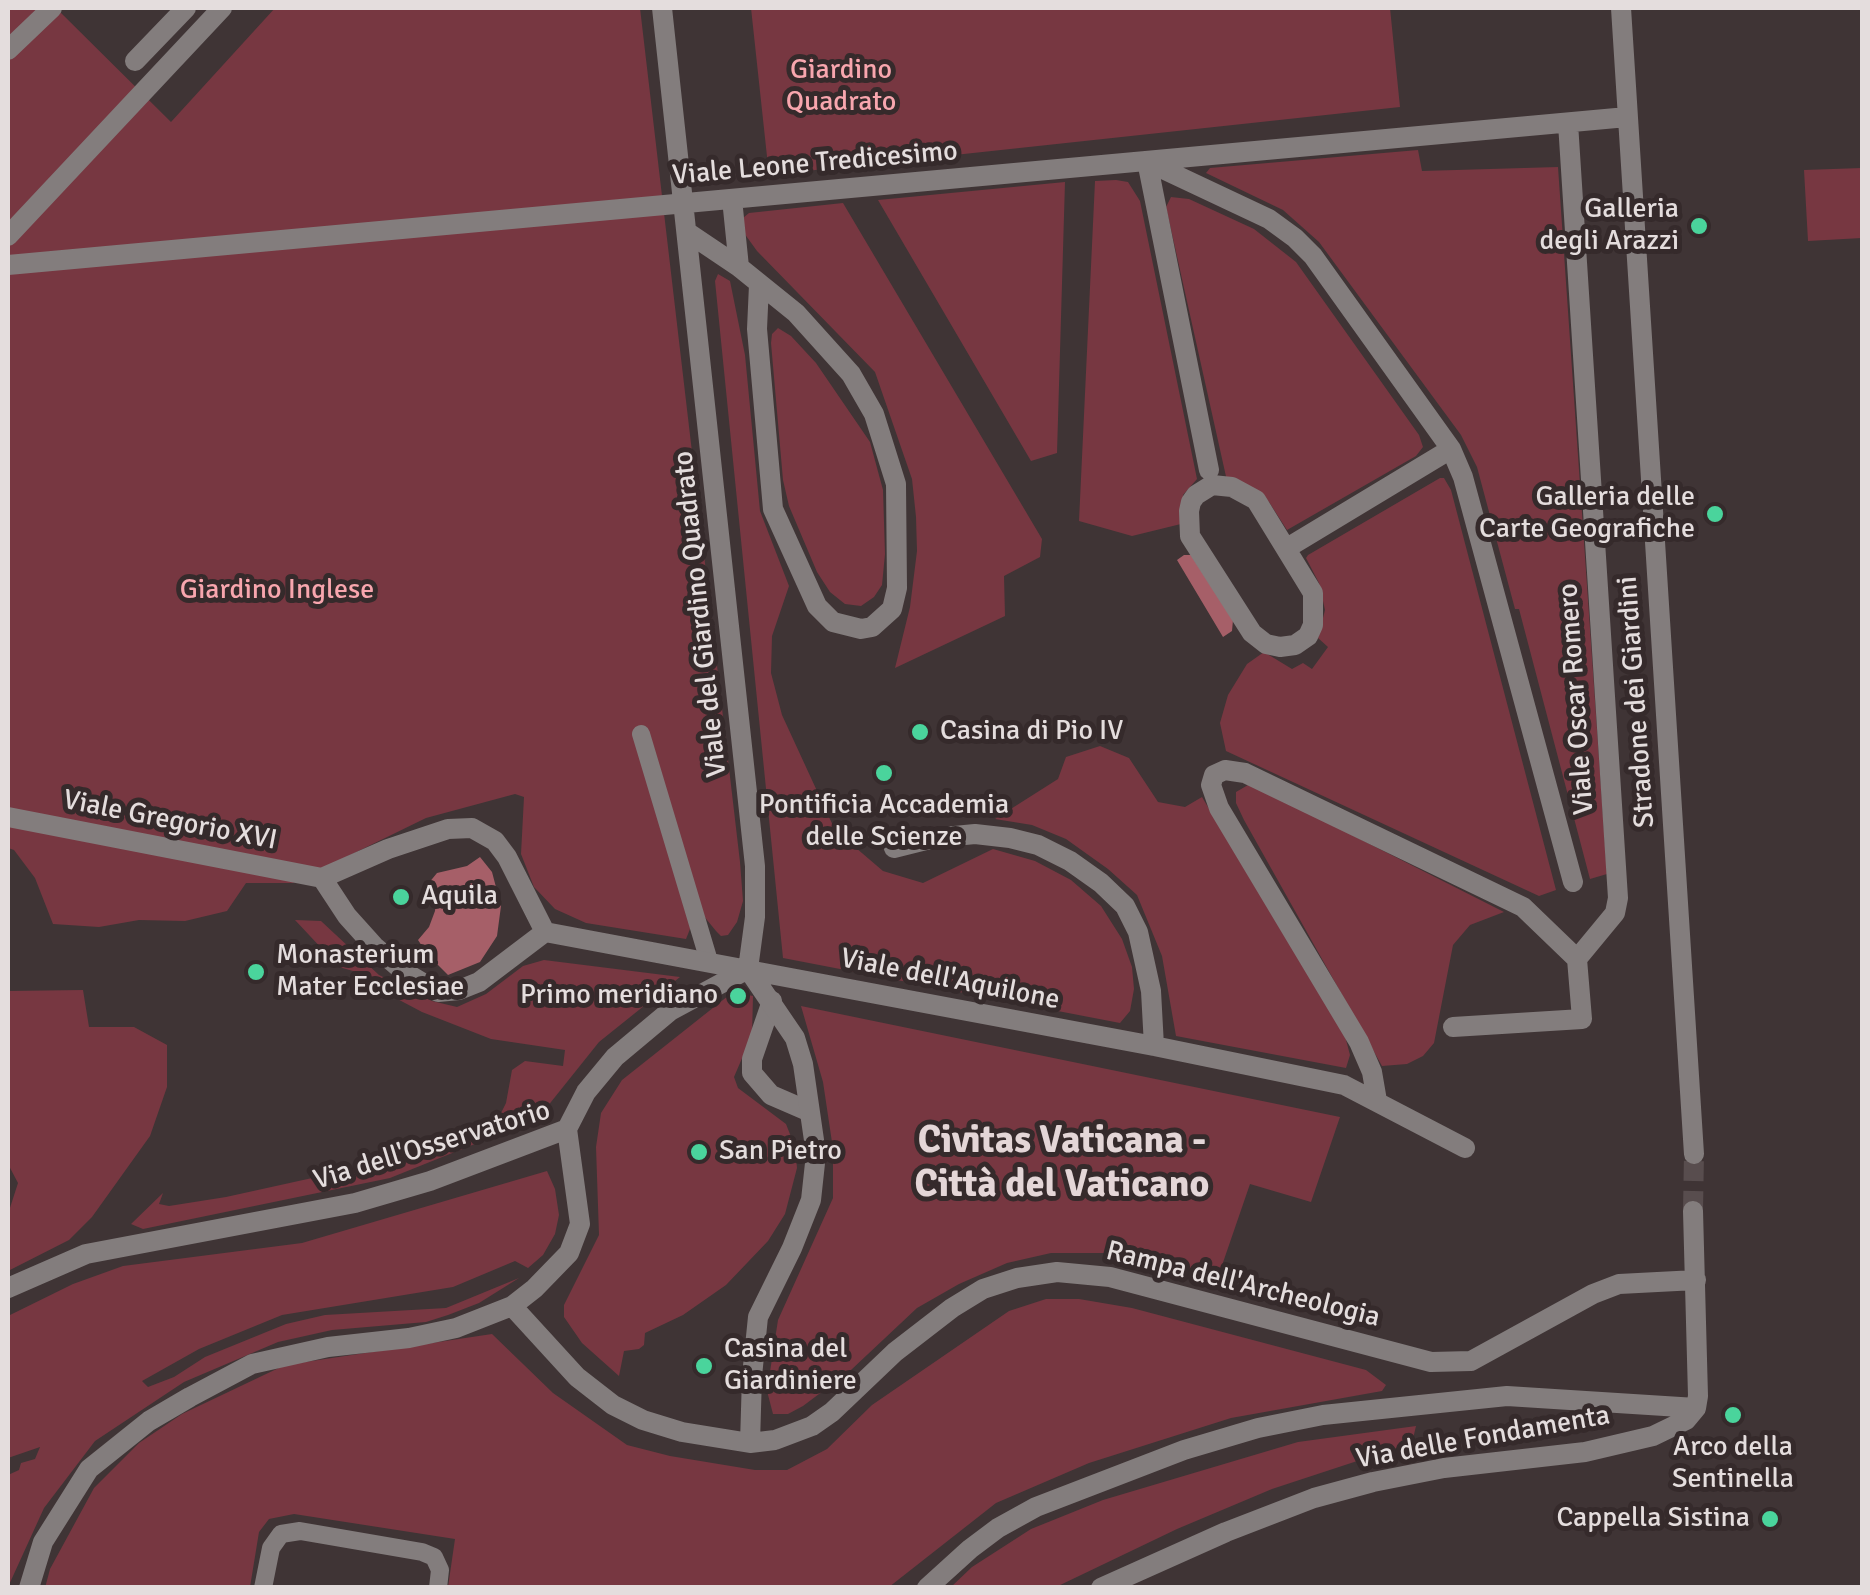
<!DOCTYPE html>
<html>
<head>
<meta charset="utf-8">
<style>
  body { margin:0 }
  #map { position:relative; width:1870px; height:1595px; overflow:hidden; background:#3f3435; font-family:Signika,sans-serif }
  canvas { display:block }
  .frame { position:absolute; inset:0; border:10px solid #e4dddd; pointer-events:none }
</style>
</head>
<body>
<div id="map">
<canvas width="1870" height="1595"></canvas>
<div class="frame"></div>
</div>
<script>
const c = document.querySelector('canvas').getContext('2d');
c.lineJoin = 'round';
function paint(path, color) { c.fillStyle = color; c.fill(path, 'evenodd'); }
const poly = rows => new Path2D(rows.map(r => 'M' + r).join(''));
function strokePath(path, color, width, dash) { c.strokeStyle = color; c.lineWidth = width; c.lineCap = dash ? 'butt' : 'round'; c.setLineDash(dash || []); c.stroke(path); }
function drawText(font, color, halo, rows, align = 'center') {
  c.font = font + ' Signika,sans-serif'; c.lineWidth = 10; c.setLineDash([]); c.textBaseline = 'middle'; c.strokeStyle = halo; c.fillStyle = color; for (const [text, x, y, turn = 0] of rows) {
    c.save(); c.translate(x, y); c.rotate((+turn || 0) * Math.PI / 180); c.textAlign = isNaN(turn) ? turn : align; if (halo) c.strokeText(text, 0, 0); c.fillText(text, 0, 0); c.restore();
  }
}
const green = poly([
  [8,8,56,8,171,122,275,8,640,8,740,862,743,901,737,922,728,935,721,936,716,931,698,909,686,939,586,923,555,909,534,887,521,854,524,797,515,794,426,818,293,883,246,883,227,911,185,921,139,920,99,927,53,924,35,878,14,850,8,848],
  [751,8,1390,8,1400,107,769,175],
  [1418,150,1422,171,1558,167,1607,874,1590,879,1519,609,1515,609,1477,467,1461,435,1319,242,1283,210,1206,173,1210,168],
  [1862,168,1862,238,1808,241,1804,170],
  [1116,180,1128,182,1140,201,1197,479,1183,495,1185,523,1132,536,1079,521,1095,181],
  [1065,182,1057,453,1031,461,878,200],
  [1171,197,1189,199,1254,229,1296,262,1419,435,1423,447,1416,456,1287,530,1269,502,1257,493,1227,481,1166,207],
  [843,203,1042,539,1040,557,1004,576,1005,616,895,668,910,607,917,551,916,517,912,479,875,372,757,251,744,233,743,218,749,213],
  [718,274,730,281,745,355,760,511,789,586,772,636,771,673,782,715,835,830,883,871,923,883,993,849,1035,861,1071,880,1101,906,1122,939,1132,967,1134,989,1130,1011,1120,1023,783,958,715,281],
  [778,328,791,336,816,363,870,442,883,490,885,554,882,585,874,597,861,606,845,604,830,592,817,572,789,506,783,480,771,343,772,334],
  [1440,478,1444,478,1451,490,1556,890,1539,896,1226,751,1220,723,1228,695,1247,664,1264,652,1292,669,1303,663,1312,669,1328,647,1318,638,1325,610,1319,583,1306,558,1308,555],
  [1100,746,1129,758,1158,802,1185,807,1202,797,1345,1036,1350,1055,1346,1068,1176,1036,1162,956,1137,895,1108,869,1066,839,1032,825,995,819,1058,779,1066,757],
  [1248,785,1261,789,1504,912,1470,925,1453,945,1434,1043,1423,1056,1407,1064,1382,1066,1244,820,1236,803,1236,792],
  [295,920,321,921,379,975,432,1001,457,1007,486,994,523,966,544,960,680,977,599,1042,543,1112,507,1131,390,1178,143,1229,131,1224,163,1193,159,1204,169,1206,226,1197,353,1169,480,1129,499,1117,506,1103,512,1070,525,1061,563,1066,565,1050,491,1039,422,1012,369,984,353,971,339,967],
  [83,990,89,1027,134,1027,167,1045,167,1087,150,1136,92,1217,69,1240,8,1271,8,1214,18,1183,8,1164,8,991],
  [733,992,753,996,752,1035,734,1077,738,1088,786,1124,795,1147,797,1168,785,1214,768,1241,726,1285,683,1315,645,1333,644,1345,639,1349,624,1351,619,1376,582,1343,564,1317,564,1305,599,1235,596,1147,601,1113,622,1080],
  [801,1006,1340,1117,1311,1202,1250,1184,1218,1277,1156,1259,1108,1253,1051,1253,1007,1263,959,1284,917,1308,851,1370,803,1406,788,1414,773,1414,767,1391,778,1320,833,1198,833,1149,823,1082],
  [547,1171,555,1189,559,1215,555,1234,543,1255,528,1268,515,1261,453,1287,282,1315,199,1349,142,1381,148,1387,174,1377,205,1357,286,1324,325,1315,446,1308,519,1278,479,1303,448,1315,426,1322,332,1330,278,1342,184,1382,95,1441,44,1508,8,1587,8,1475,19,1470,21,1463,35,1459,40,1447,8,1458,8,1316,73,1284,123,1266,302,1243],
  [1046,1299,1079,1299,1132,1308,1366,1370,1386,1385,1382,1391,1231,1418,1089,1463,996,1503,889,1587,448,1587,455,1539,294,1514,269,1519,259,1532,250,1587,45,1588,50,1569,94,1488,139,1443,182,1414,285,1365,492,1334,553,1393,627,1445,670,1456,755,1470,787,1470,827,1449,872,1405,1009,1311],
  [1416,1426,1412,1443,1272,1489,1177,1529,1056,1587,951,1587,972,1567,1031,1529,1103,1500,1298,1442]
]);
const water = poly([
  [1184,555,1191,555,1233,620,1232,631,1223,637,1177,560],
  [480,857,492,872,501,906,497,936,480,962,448,975,428,955,418,940,429,927,435,911,436,901,428,884,437,873,467,866]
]);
const minorTunnel = poly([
  [1693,1211,1694,1154]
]);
const service = poly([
  [641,734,709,961],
  [263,1588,271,1548,281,1534,300,1531,422,1552,434,1557,440,1570,438,1588]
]);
const pedestrian = poly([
  [772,1001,752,1059,752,1073,771,1095,808,1111]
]);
const minor = poly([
  [662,8,755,866,755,917,748,969],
  [1621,8,1694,1154],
  [8,50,52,8],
  [135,61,186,8],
  [1568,123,1618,898,1615,913,1577,959],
  [1147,161,1209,470],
  [1148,162,1269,219,1295,238,1313,256,1451,449,1463,477,1573,882],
  [732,199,739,267],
  [687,232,739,267,796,313,851,374,874,414,896,484,897,588,892,609,872,627,861,629,833,622,817,606,773,509,757,329,759,285],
  [8,236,222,8],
  [8,265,1627,117],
  [1212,485,1232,487,1256,500,1313,593,1313,625,1308,636,1295,645,1280,647,1266,644,1252,633,1190,536,1189,511,1191,502,1196,495,1212,485],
  [1287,548,1451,449],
  [8,817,322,878],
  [894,848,934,838,975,834,1010,838,1038,845,1070,861,1101,883,1125,906,1138,932,1151,991,1154,1046],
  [322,878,347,916,374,946,403,971,438,992,459,990,479,982,545,932],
  [322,878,388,849,448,829,472,828,495,841,507,857,545,932],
  [545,932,1154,1046,1344,1085,1465,1148],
  [748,969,795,1038,803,1064,816,1154,811,1200,792,1248,758,1317,752,1376,750,1443],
  [1377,1101,1372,1072,1359,1042,1219,808,1211,785,1214,775,1225,770,1245,773,1523,907,1577,959,1582,1019,1453,1027],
  [567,1129,586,1092,615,1057,670,1011,748,969],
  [8,1288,86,1254,355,1203,430,1181,567,1129,580,1224,569,1253,535,1288,512,1306,456,1328,409,1338,328,1347,252,1364,190,1397,149,1421,89,1469,43,1542,29,1588],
  [512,1306,577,1377,613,1405,643,1420,682,1432,750,1443,775,1440,812,1426,832,1412,895,1352,952,1308,983,1289,1017,1278,1057,1272,1110,1277,1431,1362,1471,1361,1593,1294,1619,1284,1696,1280],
  [927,1588,970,1549,998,1528,1036,1507,1184,1450,1258,1428,1323,1415,1507,1396,1696,1408],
  [1101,1588,1226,1532,1314,1498,1373,1482,1444,1468,1585,1452,1653,1436,1686,1420,1696,1408,1698,1396,1693,1211]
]);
const markers = [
  [1699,226,10,"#4ad49c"],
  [1715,514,10,"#4ad49c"],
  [920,732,10,"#4ad49c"],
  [884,773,10,"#4ad49c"],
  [401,897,10,"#4ad49c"],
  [256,972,10,"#4ad49c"],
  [738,996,10,"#4ad49c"],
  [699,1152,10,"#4ad49c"],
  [704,1366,10,"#4ad49c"],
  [1733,1415,10,"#4ad49c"],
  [1770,1519,10,"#4ad49c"]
];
const parkNames = [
  ["Giardino",841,71],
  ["Quadrato",841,103],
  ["Giardino Inglese",277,591]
];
const streetNames = [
  ["Viale Leone Tredicesimo",815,164,-5],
  ["Viale del Giardino Quadrato",701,614,-96],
  ["Viale Oscar Romero",1577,699,-94],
  ["Stradone dei Giardini",1637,702,-94],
  ["Viale Gregorio XVI",170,821,11],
  ["Viale dell'Aquilone",950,980,11],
  ["Via dell'Osservatorio",432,1146,-17],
  ["Rampa dell'Archeologia",1243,1285,14],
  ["Via delle Fondamenta",1483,1438,-10]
];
const poiNames = [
  ["Galleria",1679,210,"right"],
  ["degli Arazzi",1679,242,"right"],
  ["Galleria delle",1695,498,"right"],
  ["Carte Geografiche",1695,530,"right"],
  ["Casina di Pio IV",940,732],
  ["Pontificia Accademia",884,806,"center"],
  ["delle Scienze",884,838,"center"],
  ["Aquila",421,897],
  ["Monasterium",276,956],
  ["Mater Ecclesiae",276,988],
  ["Primo meridiano",718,996,"right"],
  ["San Pietro",719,1152],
  ["Casina del",724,1350],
  ["Giardiniere",724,1382],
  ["Arco della",1733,1448,"center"],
  ["Sentinella",1733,1480,"center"],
  ["Cappella Sistina",1750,1519,"right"]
];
const districtNames = [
  ["Civitas Vaticana -",1062,1142],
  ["Città del Vaticano",1062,1186]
];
paint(green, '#773741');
paint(water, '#a65f68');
strokePath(minorTunnel, '#584d4e', 20, [20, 10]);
strokePath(service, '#837d7d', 18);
strokePath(pedestrian, '#837d7d', 20);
strokePath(minor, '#837d7d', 20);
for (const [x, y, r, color] of markers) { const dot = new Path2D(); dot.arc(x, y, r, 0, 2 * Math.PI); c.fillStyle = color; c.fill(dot); strokePath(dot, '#352a2b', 4); }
drawText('28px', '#f8a6ae', '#352a2b', parkNames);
drawText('28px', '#e4dddd', '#352a2b', streetNames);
drawText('28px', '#e4dddd', '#352a2b', poiNames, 'left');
drawText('bold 38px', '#e4d6d7', '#352a2b', districtNames);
</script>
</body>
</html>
